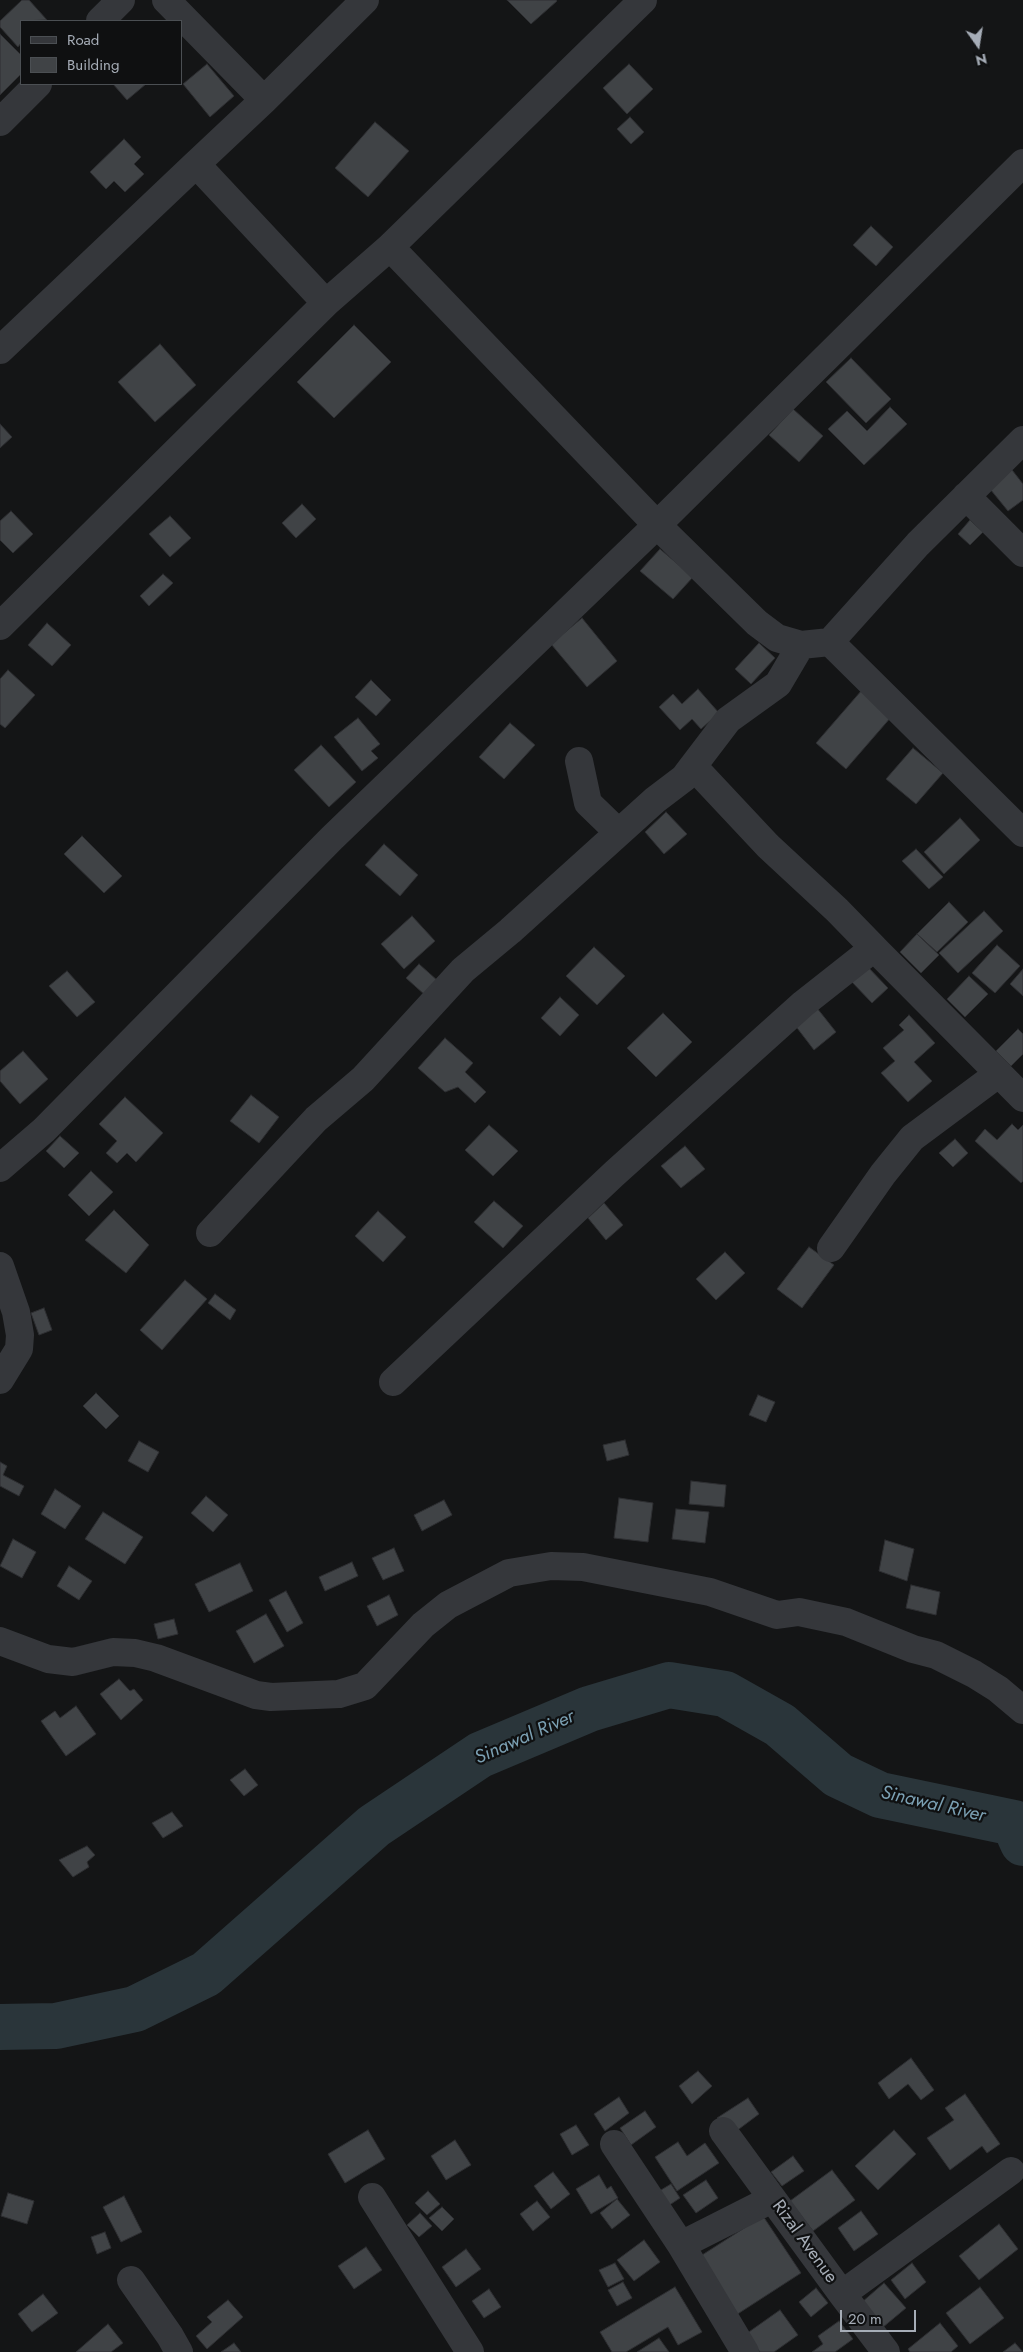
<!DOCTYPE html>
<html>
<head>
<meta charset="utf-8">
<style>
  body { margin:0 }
  #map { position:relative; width:1023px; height:2352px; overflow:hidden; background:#141516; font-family:Jost,sans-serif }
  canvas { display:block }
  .legend { position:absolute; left:20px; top:20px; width:162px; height:65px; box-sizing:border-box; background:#0f1011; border:1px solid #4b4f53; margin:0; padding:6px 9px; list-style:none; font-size:15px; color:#a6adb7 }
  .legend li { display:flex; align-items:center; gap:10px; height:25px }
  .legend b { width:25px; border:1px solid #4b4f53 }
  .north { position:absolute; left:953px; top:20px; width:50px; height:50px; -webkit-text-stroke:4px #0f1011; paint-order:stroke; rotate:167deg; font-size:14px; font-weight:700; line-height:20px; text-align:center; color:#a6adb7 }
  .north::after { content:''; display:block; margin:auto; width:18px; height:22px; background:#a6adb7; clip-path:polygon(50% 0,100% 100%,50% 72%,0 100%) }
  .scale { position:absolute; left:840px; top:2310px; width:76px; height:22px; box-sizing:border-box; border:2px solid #a6adb7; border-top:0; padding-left:6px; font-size:15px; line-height:18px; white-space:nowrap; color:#a6adb7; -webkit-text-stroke:4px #0f1011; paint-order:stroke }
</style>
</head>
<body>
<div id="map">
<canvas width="1023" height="2352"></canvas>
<ul class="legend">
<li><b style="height:6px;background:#35373b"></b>Road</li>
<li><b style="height:14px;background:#404346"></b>Building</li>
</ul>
<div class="north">N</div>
<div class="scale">20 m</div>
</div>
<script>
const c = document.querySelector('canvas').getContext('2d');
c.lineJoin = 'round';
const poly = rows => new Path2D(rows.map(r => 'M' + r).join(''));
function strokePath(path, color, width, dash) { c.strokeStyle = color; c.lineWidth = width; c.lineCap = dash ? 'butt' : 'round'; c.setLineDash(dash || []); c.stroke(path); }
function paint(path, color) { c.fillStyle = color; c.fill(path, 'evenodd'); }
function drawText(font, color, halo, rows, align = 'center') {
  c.font = font + ' Jost,sans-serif'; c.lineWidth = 4.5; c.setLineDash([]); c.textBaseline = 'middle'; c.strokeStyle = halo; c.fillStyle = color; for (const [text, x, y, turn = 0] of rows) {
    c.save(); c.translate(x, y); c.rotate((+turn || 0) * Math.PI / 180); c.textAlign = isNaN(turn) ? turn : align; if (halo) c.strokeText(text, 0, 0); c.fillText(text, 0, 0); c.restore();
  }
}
const river = poly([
  [0,2027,56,2026,135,2009,206,1974,374,1826,480,1755,589,1709,669,1685,725,1694,780,1725,838,1775,880,1795,1014,1823,1023,1843]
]);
const building = poly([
  [22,0,29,0,47,20,21,21,21,43,18,47,0,27,0,21,22,0],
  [507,0,556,0,557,1,531,24,507,0],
  [0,34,21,55,21,74,0,95,0,34],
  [207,64,234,96,210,117,183,84,207,64],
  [629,64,653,89,627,114,603,88,629,64],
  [113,84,146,84,127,100,113,84],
  [630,117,644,132,631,144,617,129,630,117],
  [375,122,409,151,368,197,335,168,375,122],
  [124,139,141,157,134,164,144,174,125,192,114,181,106,189,90,172,124,139],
  [871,226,893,247,876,266,853,245,871,226],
  [354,325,391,362,334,418,297,382,354,325],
  [160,344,196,385,155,422,118,382,160,344],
  [851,358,891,399,866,423,826,382,851,358],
  [890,407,907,424,864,465,828,429,847,411,867,431,890,407],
  [793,409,823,436,799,462,769,435,793,409],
  [0,424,12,437,0,448,0,424],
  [1009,466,1023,484,1023,500,1008,511,986,484,1009,466],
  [302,504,316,519,296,538,282,523,302,504],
  [11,511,33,534,13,553,0,540,0,521,11,511],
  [170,516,191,538,170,557,149,534,170,516],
  [970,520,983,532,970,545,958,534,970,520],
  [660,549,693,577,673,599,640,571,660,549],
  [163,574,173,583,149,606,140,596,163,574],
  [582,618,617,661,587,687,551,644,582,618],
  [47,623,71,645,52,666,28,645,47,623],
  [759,643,775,658,751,684,735,669,759,643],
  [8,670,35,695,5,728,0,724,0,679,8,670],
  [371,680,391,700,376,716,355,697,371,680],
  [698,689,719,713,701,729,692,719,680,730,659,707,673,694,682,704,698,689],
  [862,690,892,716,846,769,816,743,862,690],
  [358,718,380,744,371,751,378,758,362,771,334,737,358,718],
  [510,723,535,745,504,779,479,757,510,723],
  [321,745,356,782,329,807,294,770,321,745],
  [913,748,943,773,916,804,886,779,913,748],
  [666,812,687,834,664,854,645,832,666,812],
  [960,818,980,840,944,874,924,852,960,818],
  [82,836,122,876,104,893,64,854,82,836],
  [384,844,418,875,400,896,365,865,384,844],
  [916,849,943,877,929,889,902,861,916,849],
  [949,902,968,922,937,952,917,934,949,902],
  [984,911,1003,931,958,973,939,953,984,911],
  [412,916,435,941,404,969,381,944,412,916],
  [917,934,939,955,921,973,900,952,917,934],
  [997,945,1020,966,995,993,972,973,997,945],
  [594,947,625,976,597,1005,566,976,594,947],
  [419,964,438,981,425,995,406,978,419,964],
  [866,965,888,988,872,1003,850,980,866,965],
  [1023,969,1023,996,1010,984,1023,969],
  [67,971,95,1002,77,1017,49,986,67,971],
  [969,976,988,994,965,1017,947,999,969,976],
  [560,997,579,1015,560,1036,541,1018,560,997],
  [813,1003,836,1032,814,1050,791,1020,813,1003],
  [663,1013,692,1042,656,1077,627,1048,663,1013],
  [909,1015,935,1043,914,1062,932,1081,908,1102,881,1073,895,1061,883,1048,904,1030,899,1025,909,1015],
  [1018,1029,1023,1034,1023,1054,1011,1066,996,1051,1018,1029],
  [445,1038,473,1063,465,1072,486,1092,475,1103,458,1087,445,1092,418,1068,445,1038],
  [23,1051,48,1079,20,1104,0,1081,0,1071,23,1051],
  [251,1095,279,1117,259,1143,230,1121,251,1095],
  [125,1097,163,1133,136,1162,127,1153,117,1163,106,1153,117,1141,99,1124,125,1097],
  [1012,1124,1018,1130,1023,1125,1023,1181,1021,1183,975,1141,985,1129,997,1140,1012,1124],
  [489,1125,518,1151,493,1176,465,1150,489,1125],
  [60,1136,79,1153,64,1168,46,1151,60,1136],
  [955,1139,968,1153,953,1167,939,1153,955,1139],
  [685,1146,705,1169,681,1188,661,1166,685,1146],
  [91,1171,113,1192,89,1216,68,1195,91,1171],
  [494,1201,523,1226,503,1248,474,1222,494,1201],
  [604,1203,623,1225,606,1240,588,1218,604,1203],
  [114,1210,149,1245,126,1273,85,1240,114,1210],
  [378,1211,406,1237,383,1262,355,1236,378,1211],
  [809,1247,834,1265,802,1308,777,1289,809,1247],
  [725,1252,745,1273,716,1300,696,1279,725,1252],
  [185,1280,207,1299,162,1350,140,1330,185,1280],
  [215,1294,236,1310,230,1320,208,1303,215,1294],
  [44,1308,52,1330,39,1335,31,1313,44,1308],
  [96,1393,119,1416,106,1429,83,1406,96,1393],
  [758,1395,775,1402,766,1422,749,1415,758,1395],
  [625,1440,629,1455,607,1461,603,1445,625,1440],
  [139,1441,159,1452,148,1472,128,1461,139,1441],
  [0,1462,7,1466,3,1475,24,1486,19,1496,0,1486,0,1462],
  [691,1481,726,1485,724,1507,689,1504,691,1481],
  [55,1489,81,1506,65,1529,41,1514,55,1489],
  [206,1496,228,1515,213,1532,191,1513,206,1496],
  [619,1498,653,1503,648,1542,614,1538,619,1498],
  [444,1500,452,1515,422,1531,414,1515,444,1500],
  [676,1509,709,1512,705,1543,672,1539,676,1509],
  [103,1512,143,1537,125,1564,85,1539,103,1512],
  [13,1539,36,1552,22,1578,0,1566,13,1539],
  [885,1540,914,1549,907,1581,879,1571,885,1540],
  [394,1548,404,1571,383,1580,372,1558,394,1548],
  [352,1562,358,1576,325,1591,319,1577,352,1562],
  [240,1563,253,1591,209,1612,195,1584,240,1563],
  [69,1566,92,1581,79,1600,57,1586,69,1566],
  [911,1585,940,1592,936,1615,906,1608,911,1585],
  [286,1591,303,1623,287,1632,269,1600,286,1591],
  [389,1595,398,1615,377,1626,367,1606,389,1595],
  [266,1614,284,1646,254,1663,236,1631,266,1614],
  [174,1619,178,1634,158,1639,154,1624,174,1619],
  [119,1679,130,1691,134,1689,143,1700,121,1720,100,1694,119,1679],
  [76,1706,96,1734,66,1756,41,1721,55,1711,60,1718,76,1706],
  [245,1769,258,1785,244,1796,230,1780,245,1769],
  [172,1812,183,1826,163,1838,152,1823,172,1812],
  [87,1846,95,1855,87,1862,89,1867,73,1877,59,1860,87,1846],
  [911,2058,934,2090,921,2100,908,2084,889,2099,878,2083,911,2058],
  [698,2071,712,2086,692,2104,679,2086,698,2071],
  [965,2094,1000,2144,987,2153,982,2146,950,2170,927,2138,954,2120,945,2108,965,2094],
  [619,2097,629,2113,605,2131,594,2114,619,2097],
  [748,2098,759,2114,731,2135,717,2118,748,2098],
  [645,2111,656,2127,631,2145,620,2128,645,2111],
  [576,2125,589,2145,572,2155,560,2134,576,2125],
  [368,2130,385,2159,345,2183,328,2154,368,2130],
  [894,2130,916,2154,878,2190,855,2166,894,2130],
  [455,2140,471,2165,446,2180,431,2156,455,2140],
  [678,2142,687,2156,705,2143,719,2163,677,2191,655,2157,678,2142],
  [793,2156,804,2171,782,2186,771,2172,793,2156],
  [832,2170,855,2200,813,2231,790,2201,832,2170],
  [553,2172,570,2194,551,2209,534,2186,553,2172],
  [599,2175,607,2189,611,2186,618,2198,591,2214,576,2189,599,2175],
  [706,2180,718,2198,696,2213,683,2195,706,2180],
  [671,2184,680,2198,665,2208,656,2193,671,2184],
  [428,2191,440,2204,427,2215,415,2203,428,2191],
  [8,2193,34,2201,27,2224,1,2216,8,2193],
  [124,2196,142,2232,121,2242,103,2207,124,2196],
  [617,2199,630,2215,612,2229,600,2213,617,2199],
  [537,2201,550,2217,533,2231,520,2214,537,2201],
  [442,2207,454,2219,442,2231,429,2218,442,2207],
  [861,2211,878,2234,854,2251,838,2228,861,2211],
  [420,2213,432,2226,419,2237,407,2225,420,2213],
  [763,2216,801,2273,736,2315,699,2257,763,2216],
  [999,2224,1018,2249,979,2280,959,2256,999,2224],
  [105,2232,111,2248,97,2254,91,2237,105,2232],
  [644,2240,660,2262,634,2281,617,2260,644,2240],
  [366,2247,382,2270,354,2289,338,2266,366,2247],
  [466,2249,481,2269,456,2287,442,2267,466,2249],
  [615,2263,624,2279,608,2287,599,2270,615,2263],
  [912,2263,926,2282,905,2299,891,2280,912,2263],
  [623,2282,632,2298,617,2306,608,2290,623,2282],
  [884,2283,906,2308,882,2328,861,2303,884,2283],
  [675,2287,702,2332,678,2345,668,2327,626,2352,612,2352,600,2332,675,2287],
  [980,2287,1004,2318,970,2344,946,2313,980,2287],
  [816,2288,828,2303,811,2317,799,2302,816,2288],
  [489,2289,501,2307,484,2318,472,2301,489,2289],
  [43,2294,58,2313,32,2332,18,2314,43,2294],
  [228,2300,243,2317,207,2349,196,2336,212,2322,207,2317,228,2300],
  [780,2310,798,2335,774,2352,760,2352,746,2334,780,2310],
  [839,2321,853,2339,835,2352,812,2352,823,2344,818,2336,839,2321],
  [940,2323,958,2346,951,2352,910,2352,908,2349,940,2323],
  [108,2324,123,2343,111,2352,76,2352,108,2324],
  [659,2338,669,2352,637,2352,659,2338],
  [234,2343,241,2352,221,2352,234,2343],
  [1015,2343,1023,2352,1003,2352,1015,2343]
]);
const minor = poly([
  [166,0,264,100],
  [100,21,121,0],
  [0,122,38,84],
  [1023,163,657,525,757,623,777,638,801,645,830,642,918,544,1023,440],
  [196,164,264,100,365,0],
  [0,350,196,164,326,303],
  [966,496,1023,553],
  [0,626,326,303,390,247],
  [830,642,1023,833],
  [801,645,778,684,728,720,693,766,768,846,837,910,874,948],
  [579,761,588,803,618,832],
  [0,1168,44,1130,332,838,657,525,390,247,643,0],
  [210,1233,316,1119,363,1079,463,970,510,931,655,800,684,778,693,766],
  [831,1248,883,1174,912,1138,998,1074],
  [0,1266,16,1312,20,1335,19,1349,0,1380],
  [393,1382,615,1173,803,1004,874,948,1023,1098],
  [0,1641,48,1659,73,1662,113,1652,135,1653,156,1658,256,1695,271,1697,339,1694,365,1686,423,1625,448,1605,509,1573,551,1566,583,1567,710,1592,777,1615,799,1612,846,1622,913,1649,936,1655,974,1674,998,1689,1023,1710],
  [723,2131,842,2294,886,2352],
  [614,2144,681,2245,745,2352],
  [372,2197,470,2352],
  [681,2245,772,2199],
  [131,2280,170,2336,179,2352],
  [842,2294,1011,2171]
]);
const streetNames = [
  ["Rizal Avenue",804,2242,54]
];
const waterNames = [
  ["Sinawal River",525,1738,-24],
  ["Sinawal River",933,1805,13]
];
strokePath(river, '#2a353a', 46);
paint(building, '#404346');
strokePath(building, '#2e2f32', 1);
strokePath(minor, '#35373b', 28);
drawText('18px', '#a6adb7', '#0f1011', streetNames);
drawText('italic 19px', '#7ba0b3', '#0f1011', waterNames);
</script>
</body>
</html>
